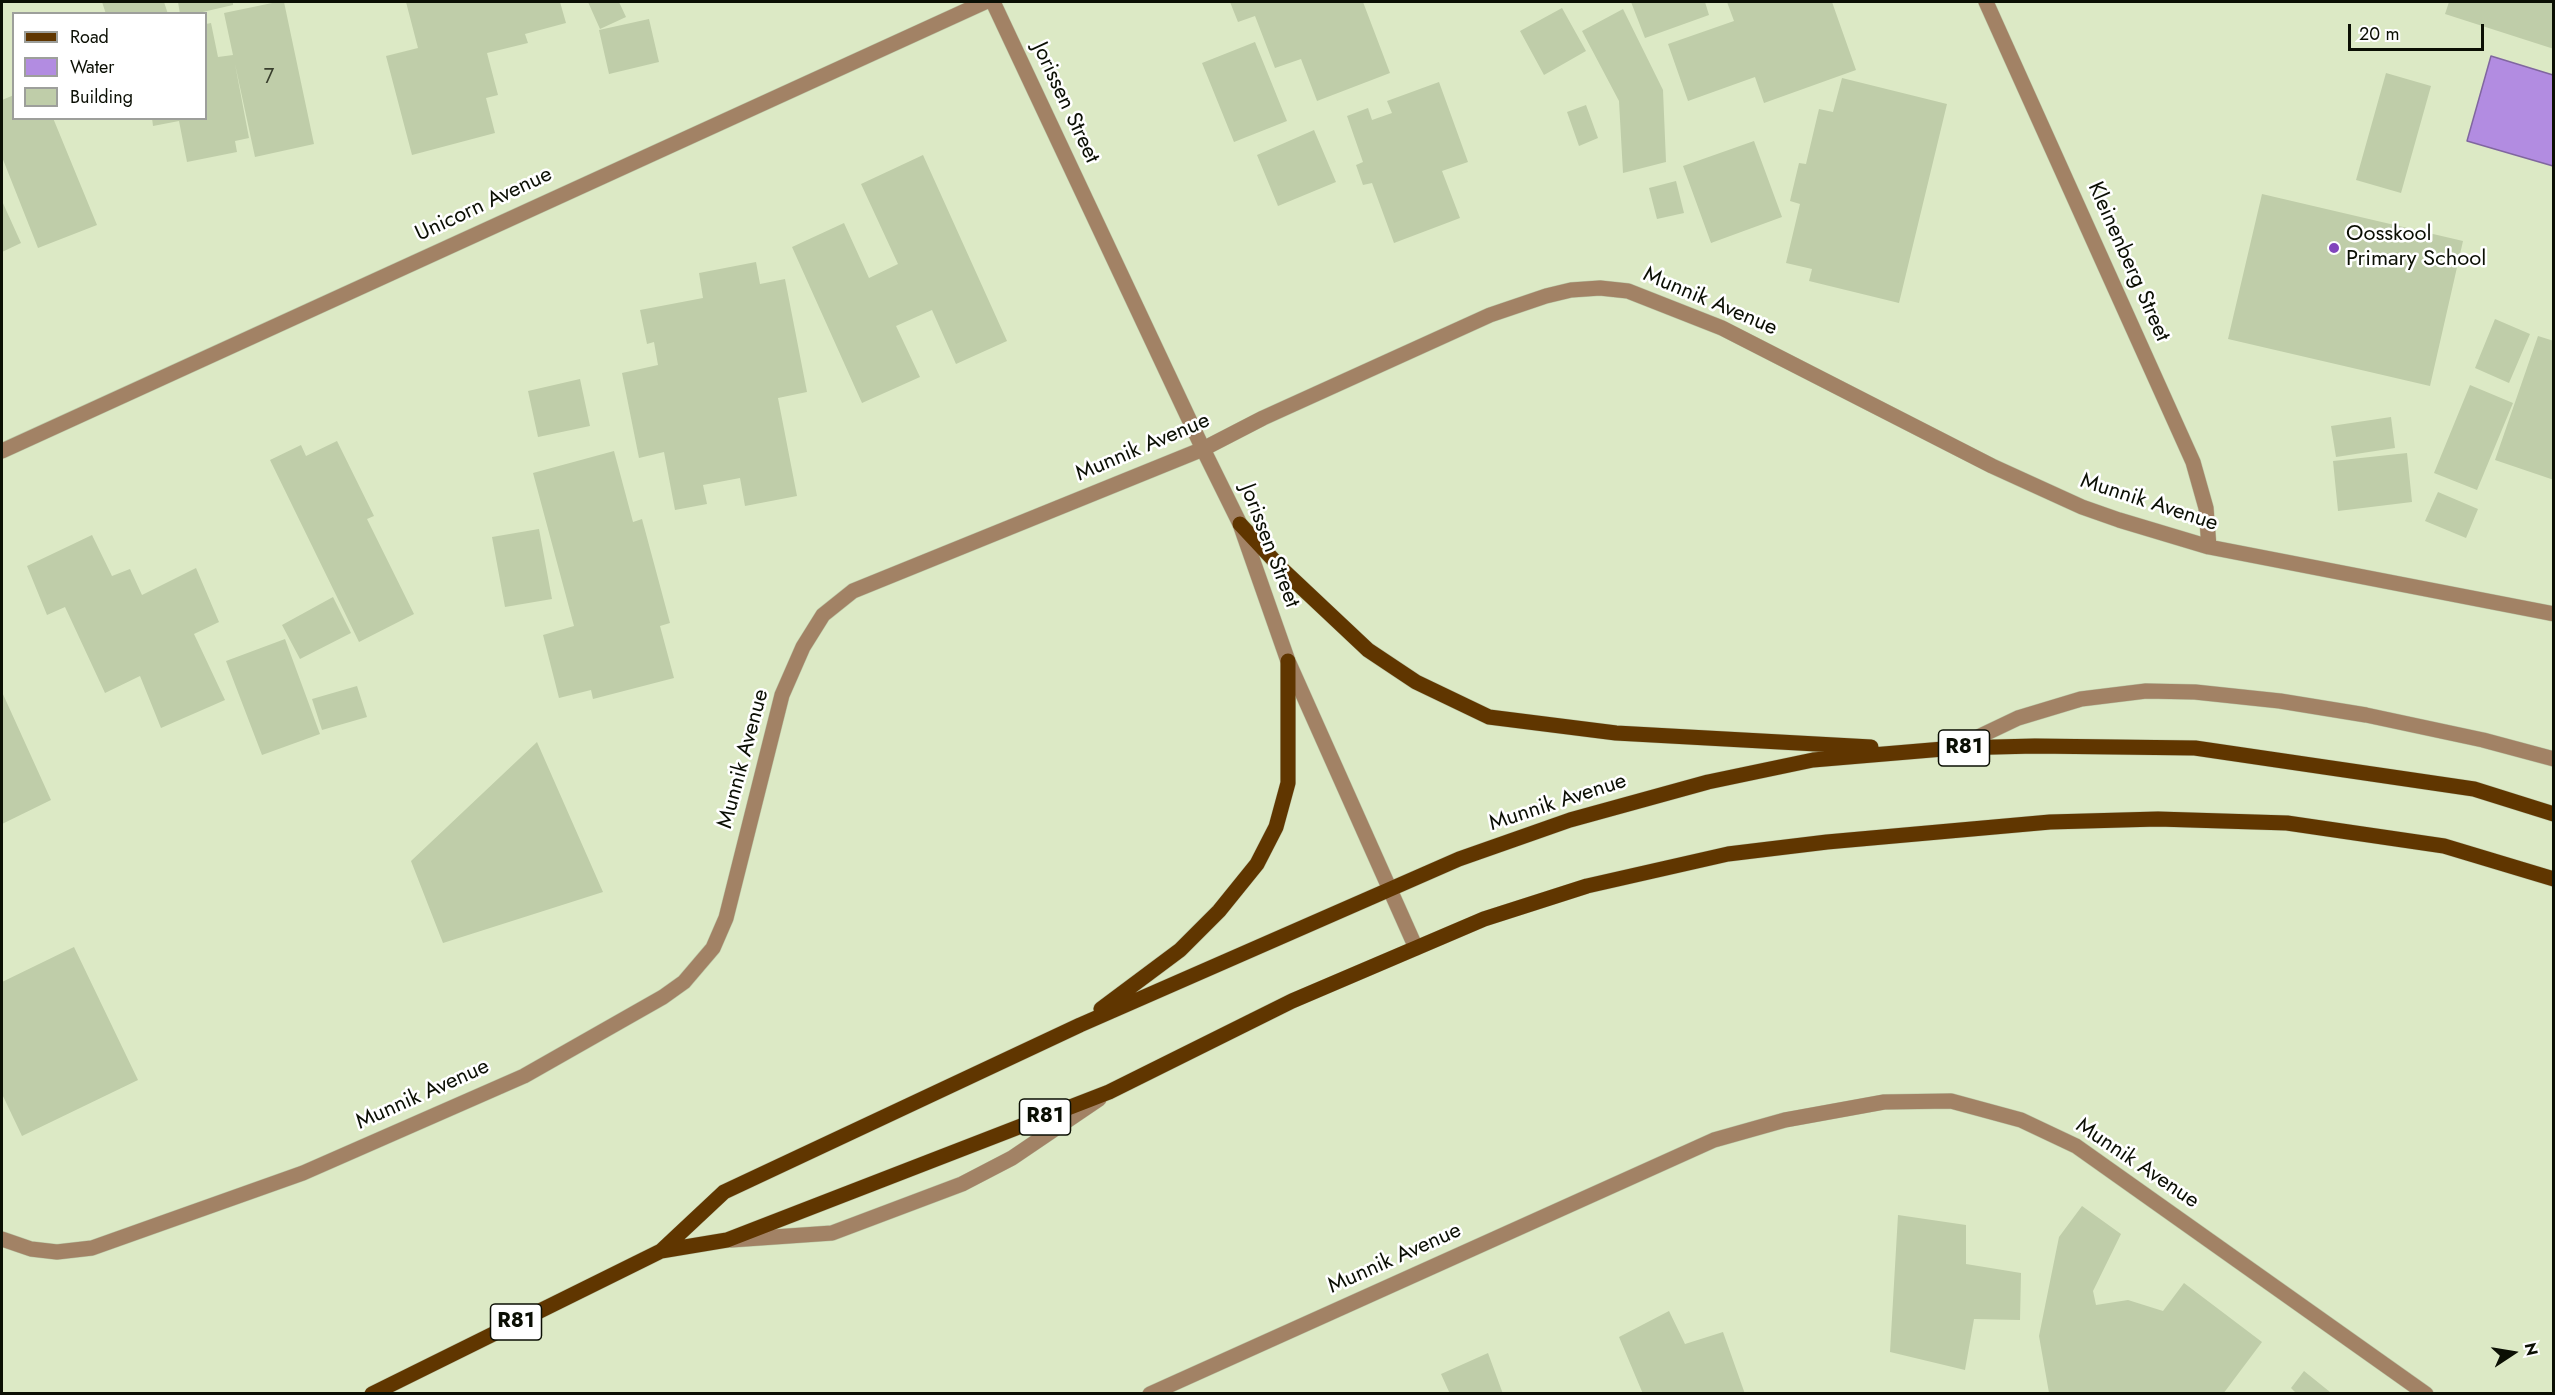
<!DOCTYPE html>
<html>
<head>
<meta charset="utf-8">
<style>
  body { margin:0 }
  #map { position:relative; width:2555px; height:1395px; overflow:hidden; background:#dce9c5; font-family:Jost,sans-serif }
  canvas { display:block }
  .frame { position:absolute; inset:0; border:3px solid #0b0f04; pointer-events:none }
  .legend { position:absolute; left:12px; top:12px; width:195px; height:108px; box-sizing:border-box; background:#fff; border:2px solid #9d9f9b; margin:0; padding:8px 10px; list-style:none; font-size:18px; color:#0b0f04 }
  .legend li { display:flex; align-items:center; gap:12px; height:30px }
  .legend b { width:30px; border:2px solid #9d9f9b }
  .north { position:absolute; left:2483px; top:1323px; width:60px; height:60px; -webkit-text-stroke:4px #fff; paint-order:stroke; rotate:78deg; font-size:16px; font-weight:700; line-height:24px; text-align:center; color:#0b0f04 }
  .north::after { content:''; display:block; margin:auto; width:21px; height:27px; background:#0b0f04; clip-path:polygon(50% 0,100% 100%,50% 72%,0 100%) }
  .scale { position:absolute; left:2348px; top:24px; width:136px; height:27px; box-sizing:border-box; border:3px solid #0b0f04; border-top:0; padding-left:8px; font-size:18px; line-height:21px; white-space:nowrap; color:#0b0f04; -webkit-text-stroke:4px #fff; paint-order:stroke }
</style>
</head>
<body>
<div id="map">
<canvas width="2555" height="1395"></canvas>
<div class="frame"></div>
<ul class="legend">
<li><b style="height:8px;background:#603600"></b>Road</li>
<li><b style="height:16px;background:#b28ce1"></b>Water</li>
<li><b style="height:16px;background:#bfcda9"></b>Building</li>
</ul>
<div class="north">N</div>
<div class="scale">20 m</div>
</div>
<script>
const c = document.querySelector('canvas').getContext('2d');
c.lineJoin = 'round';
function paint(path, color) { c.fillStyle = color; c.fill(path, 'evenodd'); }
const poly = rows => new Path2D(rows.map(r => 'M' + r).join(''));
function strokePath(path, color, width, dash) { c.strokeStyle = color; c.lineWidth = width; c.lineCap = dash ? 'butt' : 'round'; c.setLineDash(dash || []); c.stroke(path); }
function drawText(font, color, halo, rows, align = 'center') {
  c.font = font + ' Jost,sans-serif'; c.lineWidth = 5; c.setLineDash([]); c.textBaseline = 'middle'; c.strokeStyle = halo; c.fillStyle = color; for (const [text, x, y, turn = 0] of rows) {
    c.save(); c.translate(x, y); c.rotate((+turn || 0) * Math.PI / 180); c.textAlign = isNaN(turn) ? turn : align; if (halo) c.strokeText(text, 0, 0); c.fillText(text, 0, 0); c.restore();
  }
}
const water = poly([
  [2491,56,2553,75,2553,166,2467,141,2491,56]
]);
const building = poly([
  [102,2,164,2,168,14,106,14],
  [178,2,233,2,233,5,194,14,180,14],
  [277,2,284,2,314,144,255,157,235,64,249,138,235,141,237,152,187,162,179,121,153,126,152,118,206,118,206,24,211,23,218,57,233,55,224,13],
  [406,2,560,2,566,23,525,34,528,43,487,53,498,95,486,98,495,133,412,155,386,56,418,48],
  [588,2,619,2,626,17,600,29],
  [1230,2,1363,2,1390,73,1317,101,1301,59,1275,68,1255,16,1238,22],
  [1631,2,1705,2,1709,15,1645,38],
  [1727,2,1832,2,1856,70,1764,103,1755,77,1688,101,1668,44,1734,21],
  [2449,2,2554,2,2554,49,2445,14],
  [1562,8,1586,51,1544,75,1520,31],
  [1623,9,1663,90,1666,162,1623,173,1619,101,1582,31],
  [649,19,659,62,609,74,599,30],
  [1255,42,1287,121,1234,142,1202,63],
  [2386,73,2431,86,2401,193,2356,180],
  [1842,78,1947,104,1899,303,1809,281,1812,269,1786,263,1800,204,1790,201,1799,163,1806,164,1819,109,1833,112],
  [1439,82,1468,162,1442,171,1460,218,1394,243,1372,183,1363,185,1356,165,1363,162,1347,116,1368,108,1372,120,1392,113,1387,101],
  [14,95,14,118,53,118,97,225,38,248,2,157,2,100],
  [1586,105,1598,138,1579,146,1567,112],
  [1314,130,1336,182,1278,206,1257,155],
  [1754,141,1782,217,1711,243,1683,166],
  [923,155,1007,341,956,364,932,310,896,326,920,377,862,403,792,247,844,223,869,278,898,264,861,184],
  [1676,181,1684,213,1657,219,1649,188],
  [2262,194,2463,241,2430,386,2228,339],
  [2,201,21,243,2,252],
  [756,262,760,284,785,279,807,392,778,398,797,496,745,506,740,478,703,485,707,504,675,510,664,452,639,458,622,373,658,365,654,342,647,344,640,310,703,298,699,273],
  [2495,319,2530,334,2509,383,2475,368],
  [2538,336,2554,341,2554,480,2495,460],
  [580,379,590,426,538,437,528,391],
  [2470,385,2513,403,2477,490,2434,473],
  [2391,417,2395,448,2336,457,2331,426],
  [337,441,374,516,367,519,414,614,359,642,270,460,301,445,306,456],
  [614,451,633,522,642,519,670,623,660,626,674,678,593,699,591,690,559,698,543,635,574,626,533,473],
  [2407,453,2412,502,2338,511,2333,461],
  [2438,492,2478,509,2466,538,2425,521],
  [539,529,552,599,505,607,492,537],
  [92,535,112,576,130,569,142,595,196,568,219,622,194,634,225,700,161,728,140,676,105,693,65,607,47,615,27,566],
  [333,597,351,633,300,659,282,625],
  [285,639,320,734,262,755,226,661],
  [357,686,367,717,322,730,312,699],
  [2,692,51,800,2,824],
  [537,742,603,892,443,943,411,861],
  [74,947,138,1080,22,1136,2,1094,2,982],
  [2082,1206,2121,1234,2093,1291,2096,1305,2128,1300,2163,1311,2184,1283,2262,1342,2223,1394,2049,1393,2039,1336,2059,1237],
  [1898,1215,1966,1225,1966,1264,2021,1273,2020,1320,1974,1319,1965,1370,1890,1352],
  [1669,1311,1685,1344,1723,1332,1745,1394,1643,1394,1619,1337],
  [1488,1353,1503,1394,1450,1394,1441,1374],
  [2304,1371,2330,1392,2329,1394,2297,1394,2291,1388]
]);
const service = poly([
  [1955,748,2018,718,2081,699,2146,691,2195,692,2280,701,2366,715,2483,740,2554,759],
  [731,1240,832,1233,962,1184,1012,1158,1099,1099]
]);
const minor = poly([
  [993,2,1203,449,1240,524,1288,661,1416,948],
  [1986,2,2193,462,2206,508,2209,547],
  [2,451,985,2],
  [2,1239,31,1249,57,1252,92,1248,303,1173,524,1076,663,997,684,982,713,948,726,918,782,695,803,647,823,615,853,591,1203,449,1263,418,1490,315,1546,296,1571,290,1600,288,1628,291,1722,328,1992,466,2082,507,2119,520,2209,547,2554,614],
  [1150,1394,1714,1140,1785,1120,1884,1102,1951,1101,2021,1120,2076,1146,2426,1394]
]);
const primary = poly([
  [1240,524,1283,570,1368,650,1416,682,1489,717,1616,733,1871,747],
  [1101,1009,1180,950,1219,911,1257,864,1276,827,1288,783,1288,661],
  [661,1251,727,1240,1109,1092,1292,1001,1484,919,1587,886,1728,854,1827,842,2050,822,2158,819,2287,823,2444,846,2554,879],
  [372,1394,661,1251,724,1192,1080,1025,1459,859,1570,820,1708,782,1813,760,1955,748,2035,746,2195,748,2474,789,2554,814]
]);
const markers = [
  [2334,248,6,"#8145bc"]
];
const numberNames = [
  ["7",269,78]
];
const shields = [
  [1964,748,51],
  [1045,1117,51],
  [516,1322,51]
];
const shieldNames = [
  ["R81",1964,748],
  ["R81",1045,1117],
  ["R81",516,1322]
];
const streetNames = [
  ["Jorissen Street",1065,103,65],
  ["Unicorn Avenue",484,205,-25],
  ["Kleinenberg Street",2128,262,66],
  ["Munnik Avenue",1710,302,23],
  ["Munnik Avenue",1143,448,-23],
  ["Munnik Avenue",2149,503,18],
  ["Jorissen Street",1269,546,69],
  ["Munnik Avenue",744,759,-75],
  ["Munnik Avenue",1558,803,-18],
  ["Munnik Avenue",423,1095,-24],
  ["Munnik Avenue",2137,1164,34],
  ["Munnik Avenue",1395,1259,-24]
];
const poiNames = [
  ["Oosskool",2346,235],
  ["Primary School",2346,260]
];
paint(water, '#b28ce1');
strokePath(water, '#80669f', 1.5);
paint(building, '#bfcda9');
strokePath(service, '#bbc6a6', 16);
strokePath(minor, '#bbc6a6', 16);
strokePath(primary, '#bbc6a6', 16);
strokePath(service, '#a28265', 15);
strokePath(minor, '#a28265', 15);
strokePath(primary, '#603600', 15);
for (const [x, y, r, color] of markers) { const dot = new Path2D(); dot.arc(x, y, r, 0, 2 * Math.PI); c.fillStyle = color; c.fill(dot); strokePath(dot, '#fff', 2); }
drawText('20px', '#383e2d', null, numberNames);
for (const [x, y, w] of shields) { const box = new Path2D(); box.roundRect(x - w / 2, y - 18, w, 36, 4.5); c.fillStyle = '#fff'; c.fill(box); strokePath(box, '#0b0f04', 1.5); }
drawText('bold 21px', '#0b0f04', null, shieldNames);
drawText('22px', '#0b0f04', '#fff', streetNames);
drawText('22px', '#0b0f04', '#fff', poiNames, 'left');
</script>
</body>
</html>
